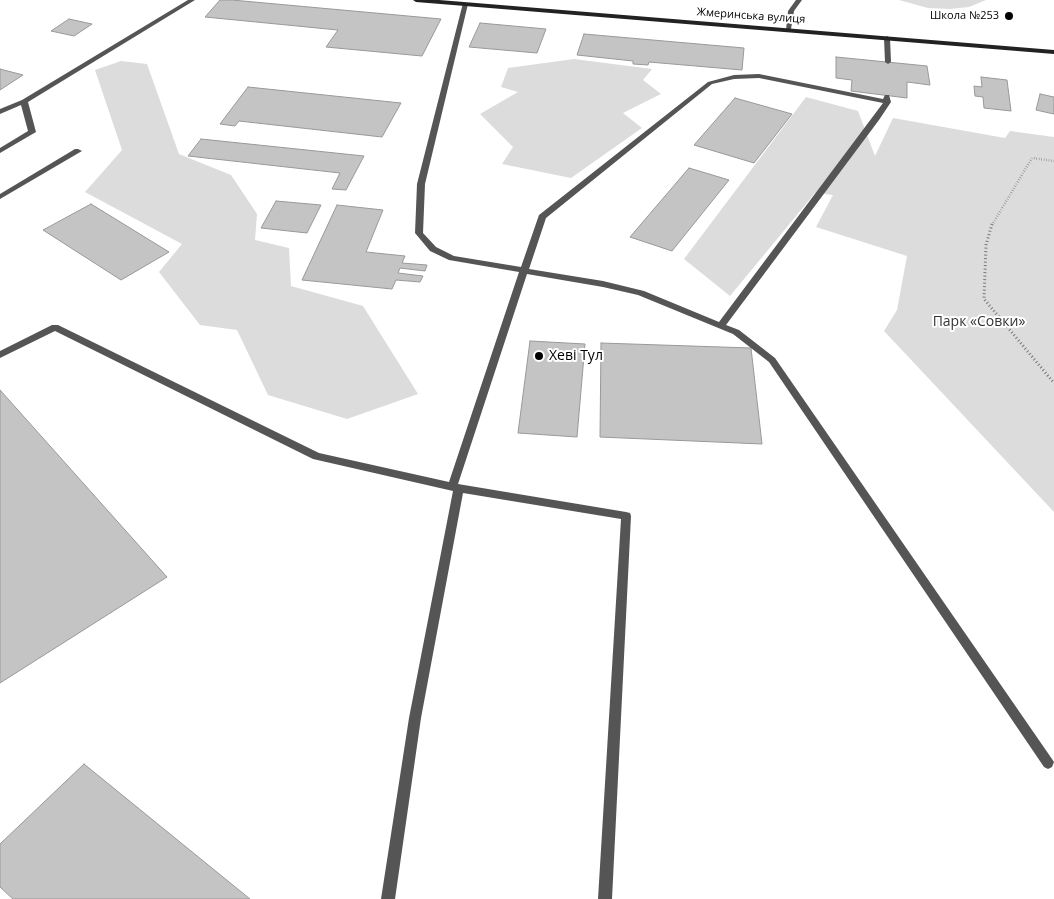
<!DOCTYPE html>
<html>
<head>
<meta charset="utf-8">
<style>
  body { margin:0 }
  canvas { display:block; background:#fff }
</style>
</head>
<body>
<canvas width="1054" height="899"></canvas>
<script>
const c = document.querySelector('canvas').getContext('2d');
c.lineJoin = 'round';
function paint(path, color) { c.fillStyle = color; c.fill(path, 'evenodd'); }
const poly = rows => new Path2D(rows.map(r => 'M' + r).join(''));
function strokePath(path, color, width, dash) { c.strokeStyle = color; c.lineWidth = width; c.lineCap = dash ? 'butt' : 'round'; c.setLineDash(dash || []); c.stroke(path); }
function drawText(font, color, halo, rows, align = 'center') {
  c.font = font + ' "Open Sans",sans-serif'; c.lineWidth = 4; c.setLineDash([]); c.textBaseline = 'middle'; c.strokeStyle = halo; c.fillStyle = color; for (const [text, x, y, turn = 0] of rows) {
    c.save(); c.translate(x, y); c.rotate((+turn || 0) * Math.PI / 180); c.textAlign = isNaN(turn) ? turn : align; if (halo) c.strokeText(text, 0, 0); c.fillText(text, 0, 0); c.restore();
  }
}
const green = poly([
  [899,0,986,0,969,7,950,9,928,8],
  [574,59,652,69,643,80,661,94,623,113,642,128,571,178,502,164,513,147,480,114,518,92,501,87,508,68],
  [121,61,147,64,179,154,231,175,257,214,255,240,289,248,291,286,363,306,418,394,347,419,268,395,237,330,200,325,159,272,182,244,85,192,122,150,95,70],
  [806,97,858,111,875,156,893,118,1005,138,1010,131,1054,137,1054,512,884,331,897,310,907,256,816,227,833,195,815,193,730,296,684,259]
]);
const building = poly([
  [220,0,232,0,441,19,422,56,326,47,338,30,205,17,220,0],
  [69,19,92,24,74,36,51,31,69,19],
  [480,23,546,29,537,53,469,47,480,23],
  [584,34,744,48,742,70,649,62,648,65,633,64,633,61,577,55,584,34],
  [836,57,927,66,930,85,907,82,907,98,851,91,852,80,836,78,836,57],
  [0,69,23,75,0,90,0,69],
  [981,77,1007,80,1011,111,984,108,983,97,975,96,974,86,982,87,981,77],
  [248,87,401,103,382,137,239,121,235,126,220,124,248,87],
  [1040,94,1054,97,1054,114,1036,110,1040,94],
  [735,98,792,114,754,163,694,145,735,98],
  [201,139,364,156,346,190,332,189,340,173,188,156,201,139],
  [689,168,729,180,672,251,630,237,689,168],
  [276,201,321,205,307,233,261,228,276,201],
  [91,204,169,252,121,280,43,230,91,204],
  [337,205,383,210,366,252,405,256,402,263,427,265,425,271,400,268,398,273,423,276,420,282,396,280,392,289,302,280,337,205],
  [530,341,585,344,577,437,518,433,530,341],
  [601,343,751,348,762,444,600,437,601,343],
  [0,390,167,577,0,683,0,390],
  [84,764,250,899,13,899,0,887,0,844,84,764]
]);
const pathFar1 = poly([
  [992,225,1032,158,1054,161]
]);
const path = poly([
  [992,224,986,245,984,299,1054,383]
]);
const service = poly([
  [188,0,195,0,28,102,36,132,0,153,0,148,28,131,21,105,0,114,0,109,22,100,188,0],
  [796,0,802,0,794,11,791,29,786,30,788,11,796,0],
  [463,3,468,4,425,184,423,233,436,247,454,256,521,267,539,215,708,82,734,75,759,74,883,99,885,95,889,95,891,102,879,120,726,325,739,330,775,358,1052,759,1054,762,1052,767,1048,769,1044,767,769,362,733,334,638,295,603,287,527,274,458,484,626,512,630,513,631,516,612,899,598,899,621,519,463,493,421,718,395,899,381,899,409,718,453,491,313,459,55,331,0,358,0,351,52,325,58,325,319,453,449,482,519,272,449,260,430,251,415,233,417,184,463,3],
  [759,78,883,103,719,322,644,291,603,281,529,269,546,218,712,84,734,79,759,78],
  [887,36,890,38,891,62,888,64,885,62,884,38,887,36],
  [75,149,78,149,82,151,0,199,0,194,75,149]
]);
const secondary = poly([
  [413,0,439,0,1054,50,1054,54,416,2,413,0]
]);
const markers = [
  [1009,16,5,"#000"],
  [539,356,5,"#000"]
];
const farStreetnames = [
  ["Жмеринська вулиця",751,16,4]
];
const farPoinames = [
  ["Школа №253",999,16]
];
const parkNames = [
  ["Парк «Совки»",979,322]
];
const poiNames = [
  ["Хеві Тул",549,356]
];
paint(green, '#dcdcdc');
paint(building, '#c4c4c4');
strokePath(building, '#999', 1);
strokePath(pathFar1, '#777', 2.5, [0.5, 2]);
strokePath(path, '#777', 3, [1, 2.5]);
paint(service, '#555');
paint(secondary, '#222');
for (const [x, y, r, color] of markers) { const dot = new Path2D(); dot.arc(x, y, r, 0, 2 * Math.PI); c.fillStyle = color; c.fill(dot); strokePath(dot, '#fff', 2); }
drawText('11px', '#000', '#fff', farStreetnames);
drawText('11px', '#000', '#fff', farPoinames, 'right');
drawText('14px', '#333', '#fff', parkNames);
drawText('14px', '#000', '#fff', poiNames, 'left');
</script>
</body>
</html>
